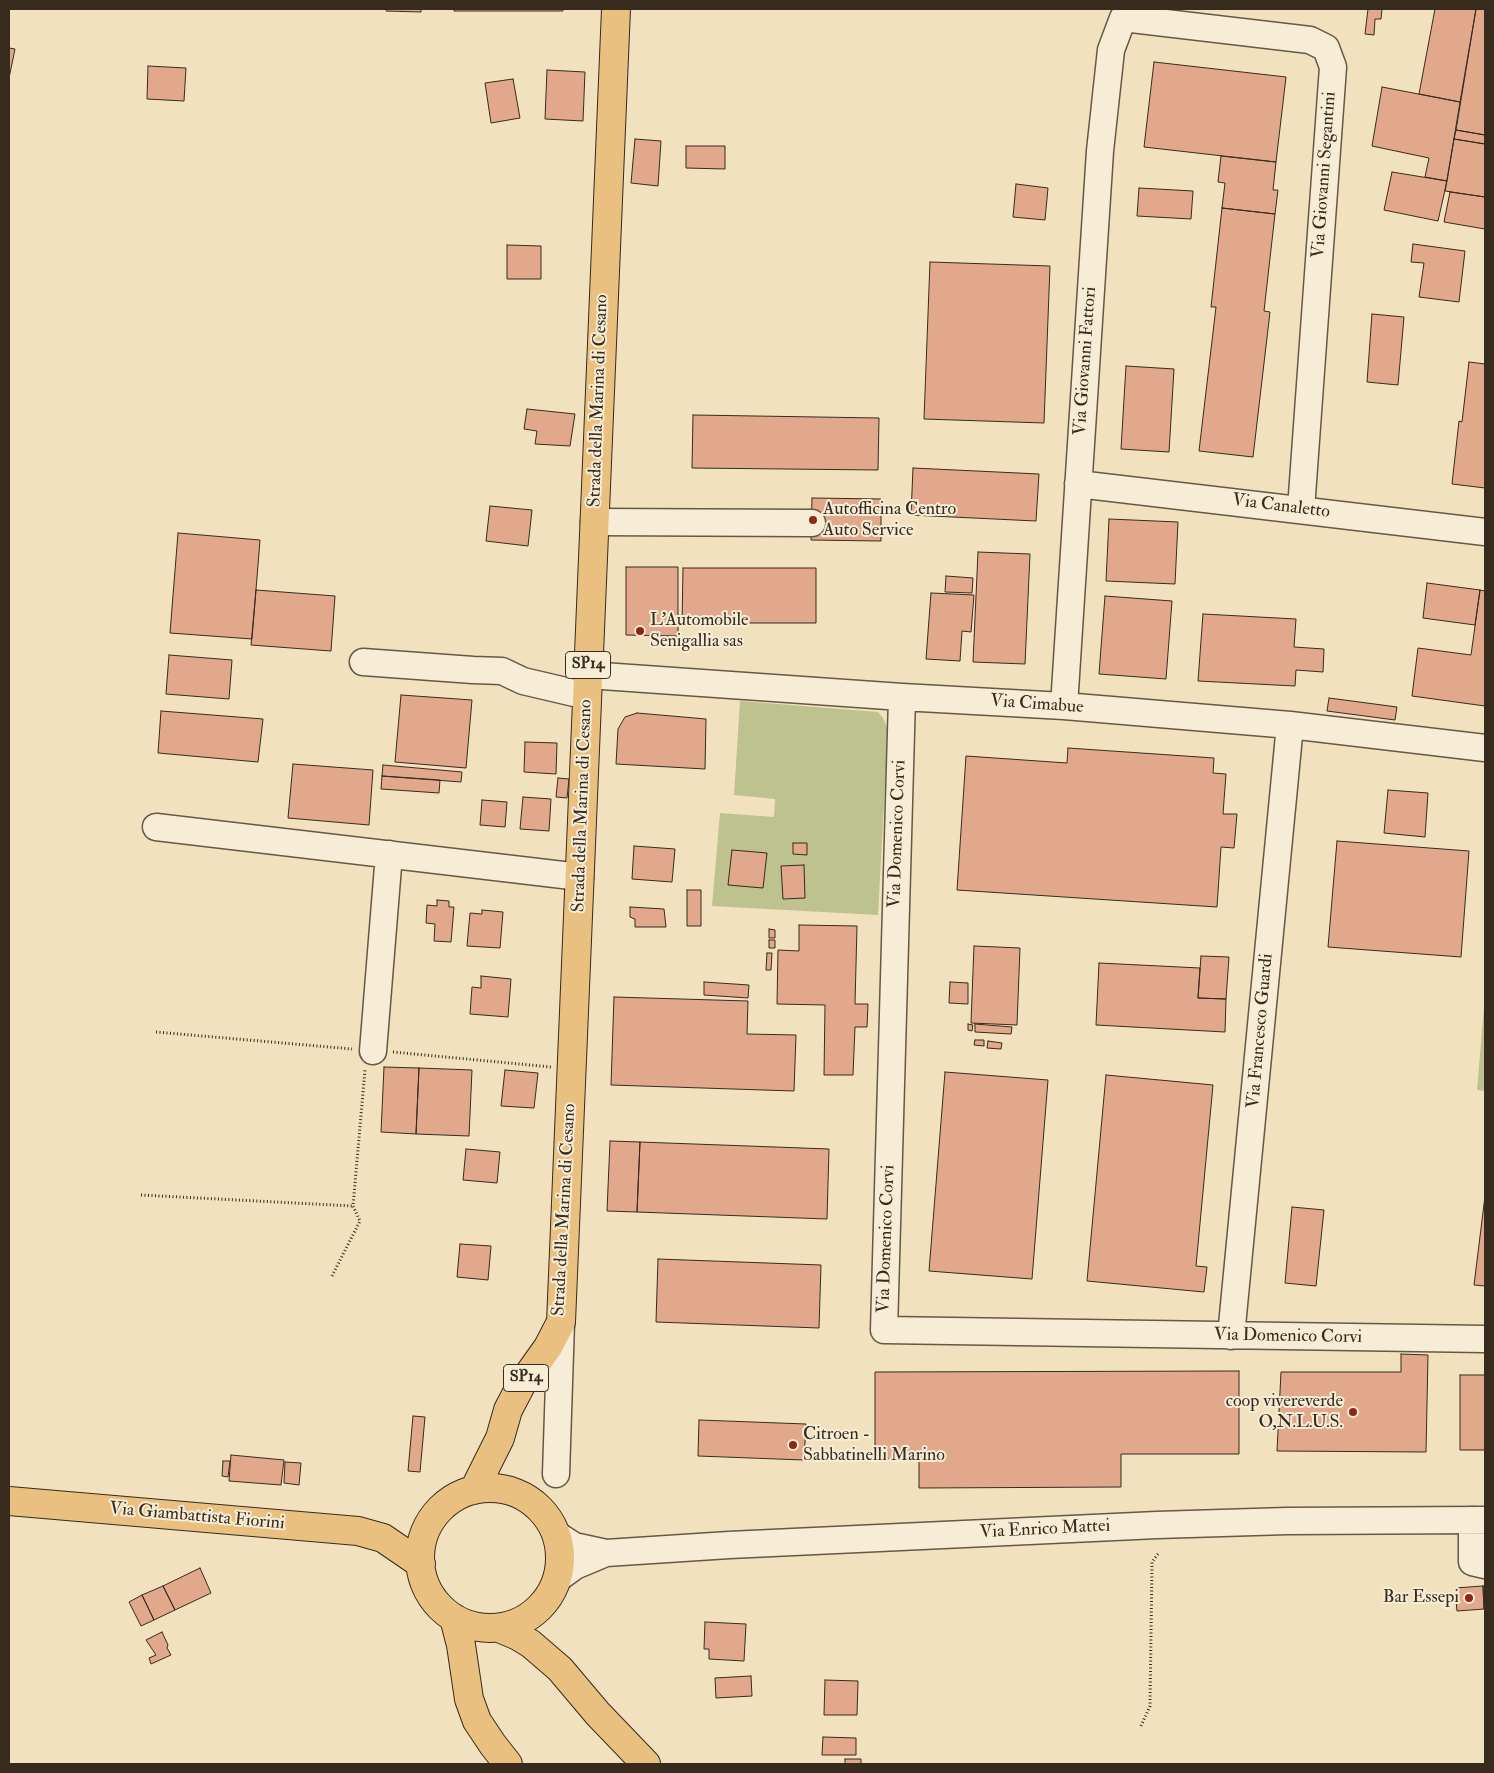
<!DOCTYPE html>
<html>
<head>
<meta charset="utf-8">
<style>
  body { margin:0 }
  #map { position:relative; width:1494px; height:1773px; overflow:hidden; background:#f2e1be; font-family:"IM FELL Double Pica",serif }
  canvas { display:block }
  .frame { position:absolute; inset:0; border:10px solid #362b1d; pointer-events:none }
</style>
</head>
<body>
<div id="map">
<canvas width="1494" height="1773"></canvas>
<div class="frame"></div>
</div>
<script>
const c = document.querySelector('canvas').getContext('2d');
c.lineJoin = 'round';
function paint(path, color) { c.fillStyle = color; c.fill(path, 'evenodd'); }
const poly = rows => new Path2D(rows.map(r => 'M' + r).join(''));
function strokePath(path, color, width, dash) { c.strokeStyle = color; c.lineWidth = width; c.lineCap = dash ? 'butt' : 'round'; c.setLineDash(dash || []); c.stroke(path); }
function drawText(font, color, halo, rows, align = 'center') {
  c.font = font + ' "IM FELL Double Pica",serif'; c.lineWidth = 4; c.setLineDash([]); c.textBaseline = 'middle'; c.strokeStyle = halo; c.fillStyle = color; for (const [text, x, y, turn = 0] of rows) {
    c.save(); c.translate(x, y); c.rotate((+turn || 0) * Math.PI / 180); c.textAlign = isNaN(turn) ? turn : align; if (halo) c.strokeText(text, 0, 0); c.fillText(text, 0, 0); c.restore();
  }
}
const green = poly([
  [740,701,878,712,883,718,888,730,878,915,712,906,720,813,774,817,775,799,734,795],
  [1485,995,1485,1091,1477,1090]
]);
const building = poly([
  [387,9,421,9,421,12,386,11,387,9],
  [454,9,563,9,563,11,454,11,454,9],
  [1368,9,1382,9,1381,19,1375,19,1374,35,1365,34,1368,9],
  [1435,9,1476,9,1460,102,1419,94,1435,9],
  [1476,9,1485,9,1485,135,1456,130,1476,9],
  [9,48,15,49,9,78,9,48],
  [1154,62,1286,77,1276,162,1144,147,1154,62],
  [148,66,186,68,184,101,147,99,148,66],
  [547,70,585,72,583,121,545,119,547,70],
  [513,79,520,118,491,123,485,83,513,79],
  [1382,87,1460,102,1447,181,1425,177,1429,158,1372,146,1382,87],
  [1456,130,1485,135,1485,144,1454,139,1456,130],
  [635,139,661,141,658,186,631,183,635,139],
  [1454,139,1485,144,1485,197,1445,191,1454,139],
  [686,146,725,146,725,169,686,168,686,146],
  [1221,156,1276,162,1273,190,1278,190,1275,214,1222,208,1225,183,1218,182,1221,156],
  [1392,172,1447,181,1438,221,1384,210,1392,172],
  [1016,184,1048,188,1045,220,1013,217,1016,184],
  [1139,188,1193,191,1191,219,1137,216,1139,188],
  [1450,192,1485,197,1485,229,1444,222,1450,192],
  [1222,208,1275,214,1264,311,1270,312,1253,457,1199,451,1216,307,1211,307,1222,208],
  [1413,244,1465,251,1459,302,1419,297,1424,263,1411,262,1413,244],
  [507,245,541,246,541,279,507,279,507,245],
  [930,262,1050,266,1044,423,924,419,930,262],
  [1372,314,1404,317,1398,385,1367,382,1372,314],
  [1469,362,1485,364,1485,488,1452,484,1459,421,1462,422,1469,362],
  [1126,366,1174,369,1169,452,1121,449,1126,366],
  [527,409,575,414,570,446,535,444,537,431,524,429,527,409],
  [693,415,879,418,878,470,692,468,693,415],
  [913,468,1039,474,1036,521,911,515,913,468],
  [812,498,881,499,881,541,811,540,812,498],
  [490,506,532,510,528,546,486,541,490,506],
  [1109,519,1178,522,1175,584,1106,581,1109,519],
  [178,533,260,540,252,639,170,633,178,533],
  [978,552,1030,554,1025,664,973,662,978,552],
  [626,567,678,567,678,636,626,635,626,567],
  [683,568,816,568,816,623,682,623,683,568],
  [946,576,973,578,972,593,945,592,946,576],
  [1427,583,1480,590,1475,625,1423,618,1427,583],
  [256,590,335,596,331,651,251,645,256,590],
  [1480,590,1485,591,1485,706,1412,696,1418,648,1471,655,1480,590],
  [931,593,974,595,971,632,962,631,960,661,926,659,931,593],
  [1105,596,1172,601,1166,679,1099,674,1105,596],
  [1203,614,1296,619,1294,647,1324,649,1323,672,1296,670,1295,686,1198,681,1203,614],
  [169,655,232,660,229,699,166,694,169,655],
  [401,695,472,700,466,768,395,762,401,695],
  [1329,698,1397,707,1395,720,1327,711,1329,698],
  [161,711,263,719,258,762,158,753,161,711],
  [637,713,706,719,705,769,616,764,618,729,625,717,637,713],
  [525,742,557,743,556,774,524,772,525,742],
  [1068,748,1214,758,1213,773,1226,774,1223,814,1237,814,1234,848,1221,847,1217,907,957,890,966,756,1067,763,1068,748],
  [293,764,373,770,369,825,288,818,293,764],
  [383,765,462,772,461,782,382,776,383,765],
  [382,776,440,780,439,793,381,789,382,776],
  [558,778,569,779,567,798,556,797,558,778],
  [1388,790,1428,793,1425,837,1384,833,1388,790],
  [523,797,551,799,549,831,520,829,523,797],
  [482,800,507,802,505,827,480,825,482,800],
  [1337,841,1469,851,1461,957,1328,947,1337,841],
  [793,843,807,843,807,855,793,854,793,843],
  [634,846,675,849,672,882,632,879,634,846],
  [732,850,767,853,763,888,728,885,732,850],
  [804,865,805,898,783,899,781,866,804,865],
  [687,890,701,890,701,926,687,926,687,890],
  [437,900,449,901,449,907,454,907,451,942,434,941,435,924,426,923,427,905,437,906,437,900],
  [630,907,664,909,666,927,635,927,635,919,630,917,630,907],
  [482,910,503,912,500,948,467,946,470,913,482,914,482,910],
  [799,925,857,926,855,1004,868,1004,867,1027,855,1027,853,1075,824,1075,825,1005,777,1004,778,950,799,951,799,925],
  [769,929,775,930,775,938,769,938,769,929],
  [769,940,775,940,775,948,769,948,769,940],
  [974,946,1020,948,1017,1025,971,1023,974,946],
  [767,953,772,953,771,970,766,970,767,953],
  [1201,956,1229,957,1226,999,1198,998,1201,956],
  [1099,963,1200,968,1198,998,1226,999,1225,1032,1096,1025,1099,963],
  [481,976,511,979,508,1017,470,1014,472,987,481,988,481,976],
  [704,982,749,985,748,998,704,995,704,982],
  [950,982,968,983,968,1004,949,1003,950,982],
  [614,997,748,1001,747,1034,796,1035,794,1091,611,1085,614,997],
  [968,1024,973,1025,972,1031,968,1030,968,1024],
  [975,1024,1012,1027,1011,1034,975,1032,975,1024],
  [975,1040,984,1040,984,1046,974,1045,975,1040],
  [988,1041,1002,1043,1001,1049,987,1048,988,1041],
  [384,1067,419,1068,416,1134,381,1132,384,1067],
  [419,1068,472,1070,469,1136,416,1134,419,1068],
  [505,1070,538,1073,534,1108,501,1106,505,1070],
  [945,1072,1048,1080,1032,1279,929,1271,945,1072],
  [1106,1075,1213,1085,1196,1266,1207,1267,1204,1292,1087,1281,1106,1075],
  [610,1141,640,1142,637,1212,607,1211,610,1141],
  [640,1142,829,1149,827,1219,637,1212,640,1142],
  [466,1149,500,1152,497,1183,463,1180,466,1149],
  [1485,1196,1485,1286,1474,1285,1485,1196],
  [1292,1207,1324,1210,1316,1286,1285,1283,1292,1207],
  [460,1244,491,1246,488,1280,457,1277,460,1244],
  [658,1259,821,1265,819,1328,656,1322,658,1259],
  [1401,1354,1428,1355,1426,1452,1277,1451,1281,1372,1401,1372,1401,1354],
  [1239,1371,1239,1454,1121,1454,1121,1487,919,1488,919,1459,875,1459,875,1372,1239,1371],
  [1460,1375,1485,1375,1485,1450,1460,1450,1460,1375],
  [413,1416,425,1417,420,1472,408,1471,413,1416],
  [699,1420,806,1424,804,1460,698,1456,699,1420],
  [231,1455,284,1460,281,1485,229,1481,231,1455],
  [223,1461,230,1461,228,1477,222,1476,223,1461],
  [285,1462,301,1463,299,1485,284,1483,285,1462],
  [200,1568,211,1593,175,1610,163,1586,200,1568],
  [1485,1585,1485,1609,1484,1609,1483,1586,1485,1585],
  [163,1586,175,1610,154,1620,142,1595,163,1586],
  [1483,1586,1484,1609,1457,1611,1455,1588,1483,1586],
  [142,1595,154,1620,141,1626,129,1602,142,1595],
  [705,1622,746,1624,744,1661,709,1659,709,1649,704,1649,705,1622],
  [162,1632,168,1645,167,1648,171,1655,151,1664,149,1658,156,1655,146,1640,162,1632],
  [751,1676,752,1696,716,1698,715,1678,751,1676],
  [825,1680,858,1681,857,1715,824,1715,825,1680],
  [823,1737,856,1738,856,1755,822,1755,823,1737],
  [845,1759,861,1759,861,1764,845,1764,845,1759]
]);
const path = poly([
  [156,1032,352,1049],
  [393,1052,551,1067],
  [141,1195,353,1206],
  [332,1276,360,1221,353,1206,365,1070],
  [1141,1726,1150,1706,1152,1562,1158,1554]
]);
const minor = poly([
  [1078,484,1485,532],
  [594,522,812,523],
  [363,662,473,670,502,671,523,681,587,696],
  [588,675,902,697,1064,706,1290,725,1485,748],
  [902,697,884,1330,1485,1339],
  [1064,706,1100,151,1111,50,1123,18,1310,40,1326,48,1333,67,1301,509],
  [156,827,580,877],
  [373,1051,389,854],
  [1231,1336,1290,725],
  [556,1474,561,1322],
  [1472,1520,1472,1562,1485,1565],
  [557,1535,574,1546,606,1553,729,1545,1157,1525,1287,1521,1485,1520],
  [557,1579,575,1566,606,1553]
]);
const major = poly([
  '420 1558a70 70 0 1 1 140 0a70 70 0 1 1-140 0Z',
  [474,1490,500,1438,508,1410,521,1385,548,1347,561,1322,616,9],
  [9,1501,358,1531,383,1538,421,1564],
  [454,1618,461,1645,469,1699,477,1721,493,1745,508,1764],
  [499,1628,518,1636,531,1644,560,1669,598,1714,646,1764]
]);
const markers = [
  [813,520,5,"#8f2418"],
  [640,631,5,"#8f2418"],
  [1353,1412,5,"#8f2418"],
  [793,1445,5,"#8f2418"],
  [1469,1598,5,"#8f2418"]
];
const shields = [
  [588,665,45],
  [526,1378,45]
];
const shieldNames = [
  ["SP14",588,665],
  ["SP14",526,1378]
];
const streetNames = [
  ["Via Giovanni Segantini",1325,175,-86],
  ["Via Giovanni Fattori",1086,361,-86],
  ["Strada della Marina di Cesano",599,401,-88],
  ["Via Canaletto",1281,507,7],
  ["Via Cimabue",1037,705,4],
  ["Strada della Marina di Cesano",583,806,-88],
  ["Via Domenico Corvi",898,834,-88],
  ["Via Francesco Guardi",1261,1031,-85],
  ["Strada della Marina di Cesano",565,1210,-87],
  ["Via Domenico Corvi",887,1239,-88],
  ["Via Domenico Corvi",1288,1337,1],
  ["Via Giambattista Fiorini",197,1517,5],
  ["Via Enrico Mattei",1045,1530,-3]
];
const poiNames = [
  ["Autofficina Centro",823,510],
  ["Auto Service",823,531],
  ["L'Automobile",650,621],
  ["Senigallia sas",650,642],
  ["coop vivereverde",1343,1402,"right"],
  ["O,N.L.U.S.",1343,1423,"right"],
  ["Citroen -",803,1435],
  ["Sabbatinelli Marino",803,1456],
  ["Bar Essepi",1459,1598,"right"]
];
paint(green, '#bdc28f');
paint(building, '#e1a88c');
strokePath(building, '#362b1d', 1);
strokePath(minor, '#655845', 29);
strokePath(major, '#362b1d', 30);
strokePath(path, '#362b1d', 3, [1, 2.5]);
strokePath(minor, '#f7ecd5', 26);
strokePath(major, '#e9c07f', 28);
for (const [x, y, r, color] of markers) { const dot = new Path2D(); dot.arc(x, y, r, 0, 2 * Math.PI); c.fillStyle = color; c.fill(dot); strokePath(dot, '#f7ecd5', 2); }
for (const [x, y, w] of shields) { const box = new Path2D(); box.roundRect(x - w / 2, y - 13.5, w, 27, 4); c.fillStyle = '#f7ecd5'; c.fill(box); strokePath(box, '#362b1d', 1); }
drawText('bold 16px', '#362b1d', null, shieldNames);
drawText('18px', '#362b1d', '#f7ecd5', streetNames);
drawText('18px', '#362b1d', '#f7ecd5', poiNames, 'left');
</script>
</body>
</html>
